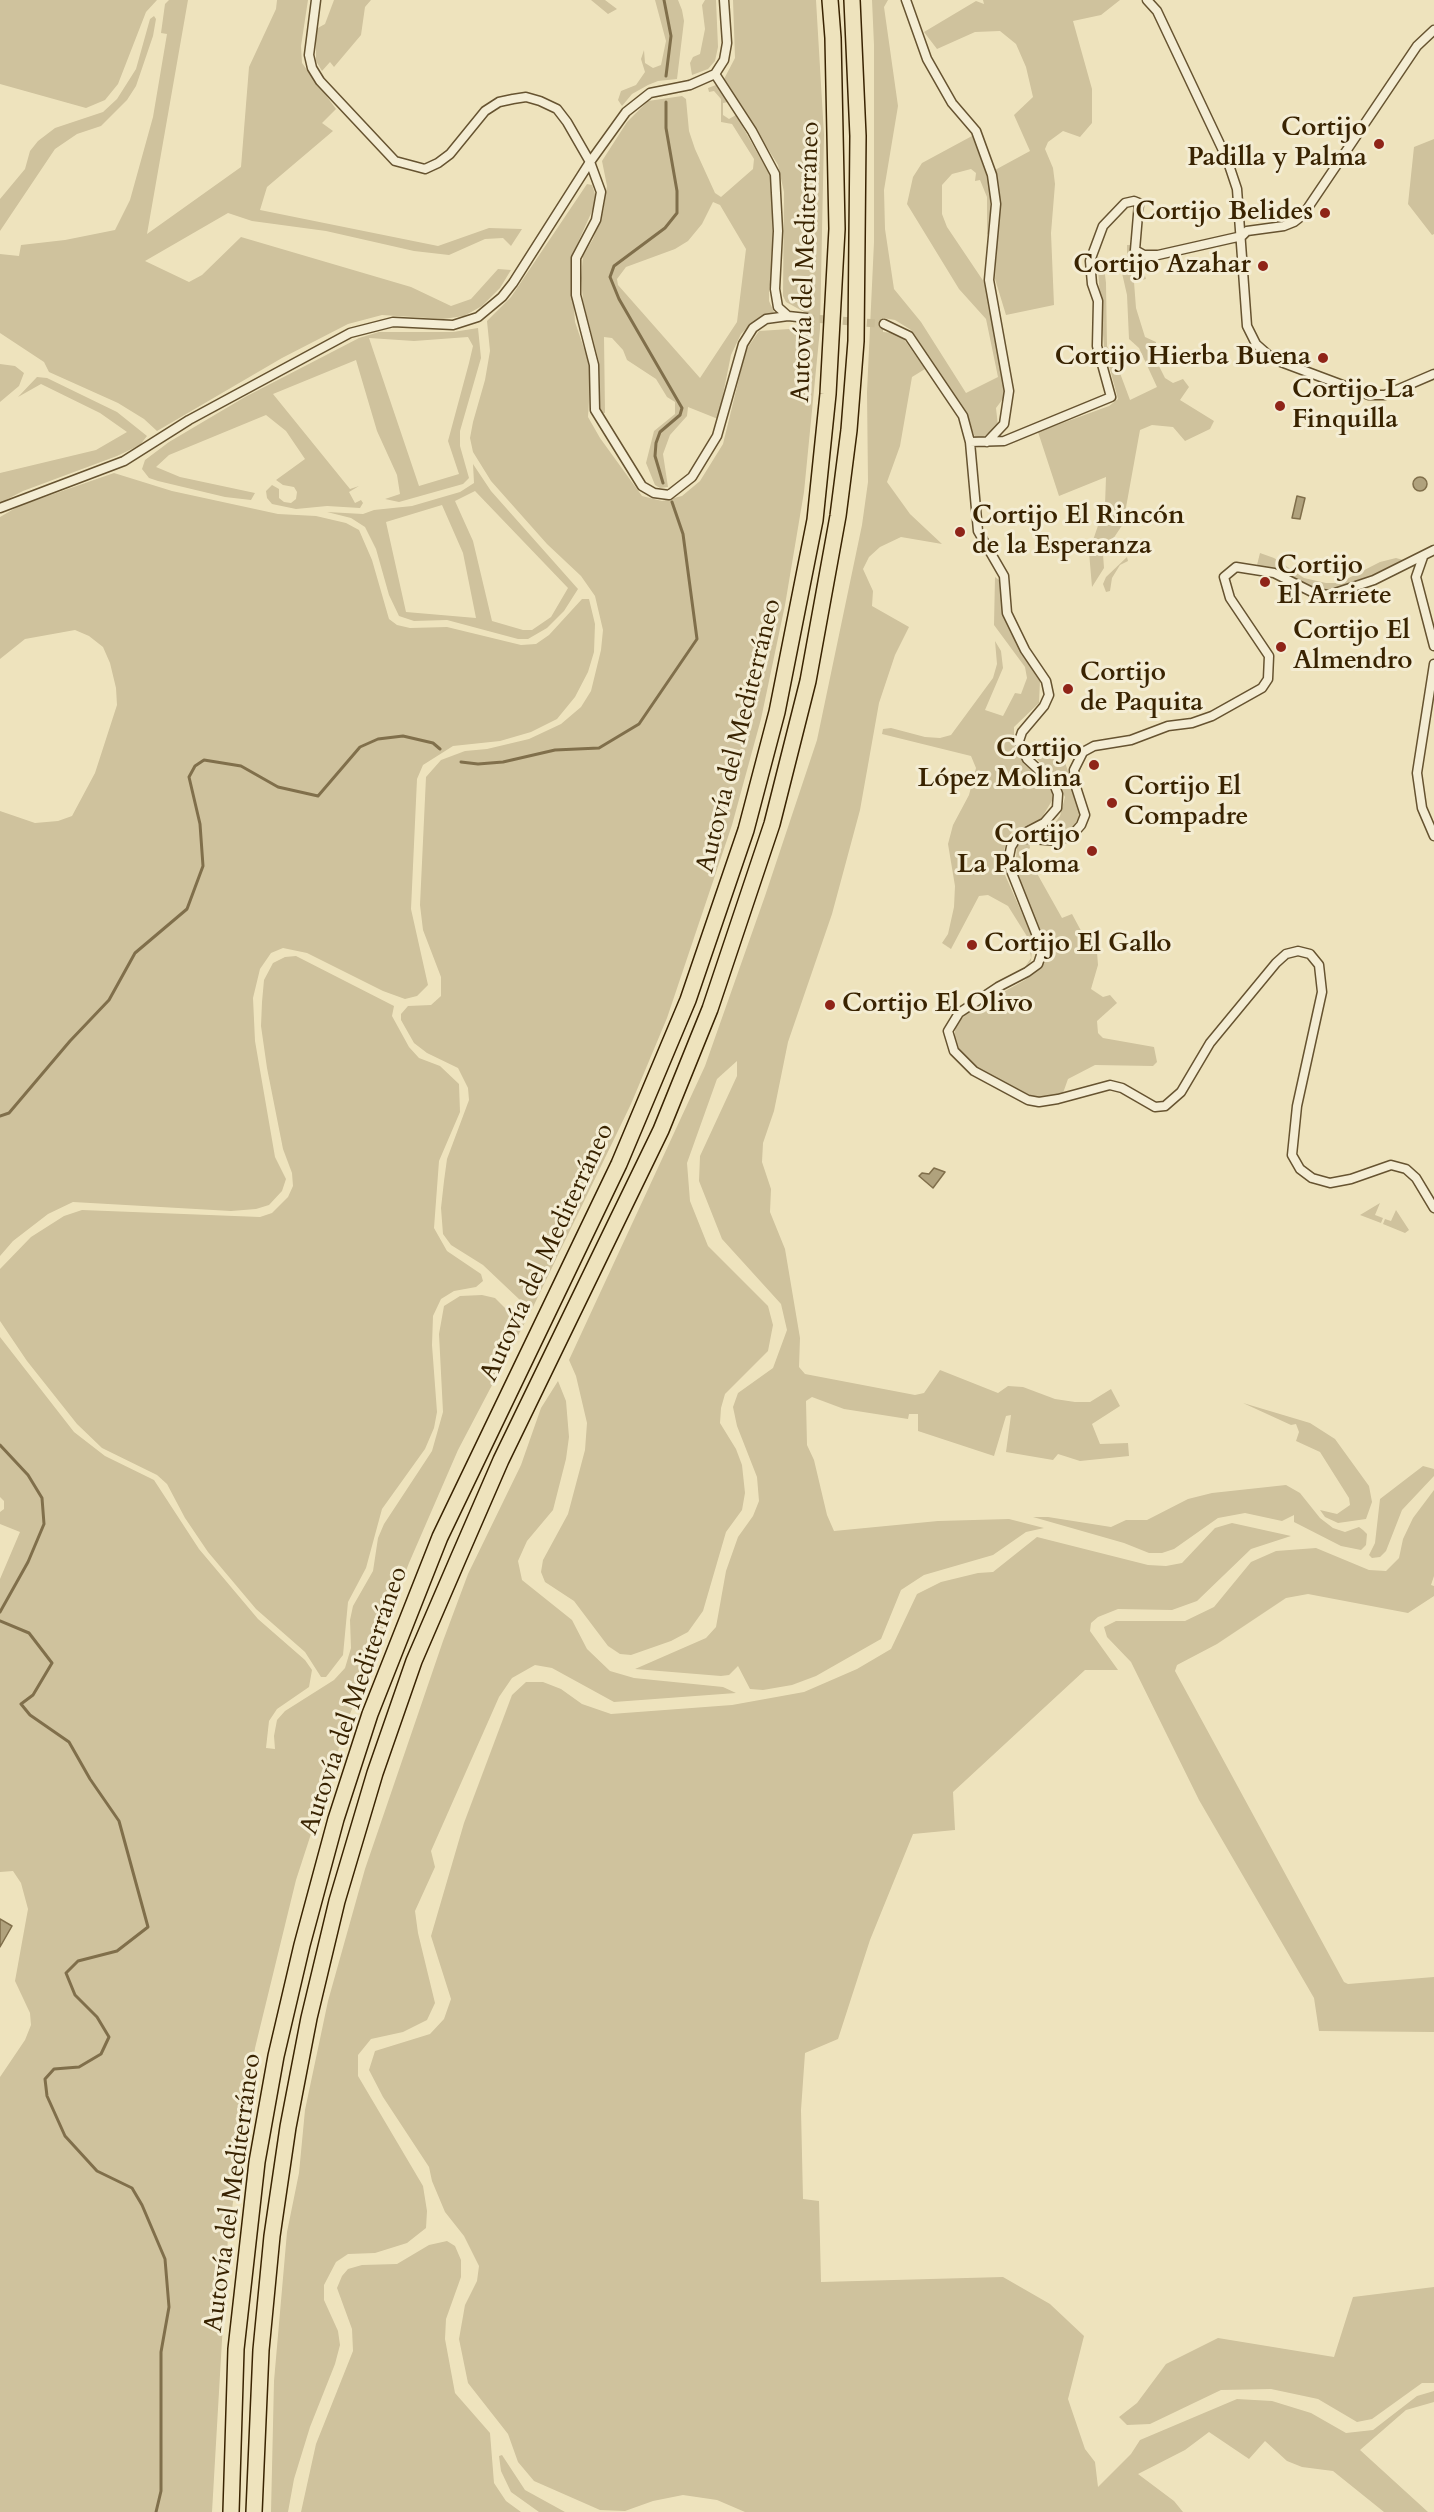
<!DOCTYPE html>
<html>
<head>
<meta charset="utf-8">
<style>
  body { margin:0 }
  canvas { display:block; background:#eee3bd }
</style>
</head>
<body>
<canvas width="1434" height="2512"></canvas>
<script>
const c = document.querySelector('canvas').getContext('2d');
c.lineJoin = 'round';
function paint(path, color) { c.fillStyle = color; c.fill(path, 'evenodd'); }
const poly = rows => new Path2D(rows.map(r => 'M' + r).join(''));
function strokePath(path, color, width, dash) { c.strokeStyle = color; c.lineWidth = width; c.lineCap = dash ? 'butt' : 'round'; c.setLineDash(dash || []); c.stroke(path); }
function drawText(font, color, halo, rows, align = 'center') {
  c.font = font + ' Cardo,serif'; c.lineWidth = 6; c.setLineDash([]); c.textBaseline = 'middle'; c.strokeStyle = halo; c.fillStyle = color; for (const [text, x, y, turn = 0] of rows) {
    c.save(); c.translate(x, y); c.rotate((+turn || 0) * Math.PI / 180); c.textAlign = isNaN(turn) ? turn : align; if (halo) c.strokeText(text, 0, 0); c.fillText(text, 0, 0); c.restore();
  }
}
const green = poly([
  [0,0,157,0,146,12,118,84,105,100,86,108,0,84],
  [169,0,188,0,147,234,241,167,249,67,276,9,277,0,308,0,301,46,302,63,336,109,322,123,333,131,267,187,260,210,438,246,489,228,522,229,511,246,503,238,485,239,449,255,414,251,326,231,252,221,228,213,145,261,189,282,202,275,241,237,411,287,451,306,471,299,498,269,511,270,500,288,482,306,464,316,443,319,382,315,348,324,282,358,157,431,144,419,118,403,49,372,44,362,0,333,0,254,19,256,21,245,65,240,115,230,130,200,153,117,167,34,161,33,165,4],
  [334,0,371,0,365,7,361,35,334,67,330,62,322,71,316,61,316,29,325,24],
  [591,0,605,0,617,9,608,14],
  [655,0,678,0,682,10,684,21,677,79,658,81,648,85,632,94,622,106,618,100,621,91,636,85,645,72,641,59,644,50,645,63,653,68,661,65,666,41],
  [705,0,716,0,718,47,715,61,708,69,692,75,690,63,693,57,700,54,705,29,702,5],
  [733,0,816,0,824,135,820,329,804,492,785,605,761,719,732,825,667,1018,631,1104,533,1307,458,1450,409,1563,350,1714,296,1880,255,2048,228,2237,212,2512,0,2512,0,2077,25,2040,31,2025,30,2013,15,1981,28,1909,21,1883,13,1871,0,1872,0,1579,20,1532,0,1524,0,1512,4,1509,4,1501,0,1497,0,1337,74,1432,105,1456,154,1480,199,1549,258,1619,305,1660,312,1670,309,1687,277,1709,269,1721,266,1748,275,1749,274,1736,277,1720,285,1711,334,1680,345,1668,351,1648,350,1620,353,1606,373,1571,378,1538,384,1524,432,1451,443,1412,439,1334,444,1306,460,1296,482,1295,495,1298,513,1316,521,1301,483,1265,451,1245,443,1234,441,1208,444,1181,447,1159,469,1100,468,1088,458,1068,427,1053,414,1043,401,1020,401,1014,408,1006,431,1005,441,996,441,977,423,930,420,905,426,777,441,760,465,751,487,749,529,739,561,724,581,707,591,691,601,650,603,630,595,596,581,576,547,544,491,481,473,452,470,438,473,422,485,380,490,351,487,321,511,297,587,184,592,185,596,197,593,209,571,258,571,268,575,322,591,369,588,417,600,438,642,496,662,501,682,496,700,481,723,444,746,350,759,331,805,328,806,313,786,302,783,296,784,192,778,165,724,79,735,58],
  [872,0,888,0,884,7,898,106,884,190,885,229,894,289,921,322,966,393,998,377,986,319,959,289,907,204,913,177,922,163,972,136,990,185,991,229,987,235,987,197,980,180,975,181,976,173,971,169,952,174,942,185,942,214,947,227,984,282,991,307,1005,396,996,408,998,426,983,437,975,437,964,410,911,330,895,320,883,318,883,332,894,333,904,339,925,369,912,377,900,446,887,482,910,514,942,544,901,537,880,547,869,557,863,569,873,591,872,606,909,627,895,655,879,703,860,810,832,914,788,1042,774,1111,763,1143,762,1162,771,1189,770,1212,785,1249,800,1338,799,1367,805,1374,915,1395,924,1393,940,1370,998,1393,1008,1386,1023,1387,1055,1399,1075,1402,1090,1402,1111,1389,1120,1406,1092,1424,1100,1444,1128,1443,1129,1456,1080,1461,1058,1454,1053,1460,1006,1452,1011,1415,1006,1416,994,1456,918,1431,918,1414,909,1414,908,1419,844,1409,812,1397,806,1401,807,1445,814,1460,827,1515,834,1531,938,1521,1009,1519,1044,1528,1026,1532,993,1555,924,1575,901,1590,881,1639,816,1676,792,1685,763,1690,750,1689,738,1666,729,1675,721,1676,635,1669,706,1638,716,1627,726,1571,738,1537,753,1516,759,1501,757,1477,737,1426,733,1407,738,1393,773,1368,787,1330,781,1304,722,1239,699,1181,700,1156,737,1076,737,1061,717,1079,687,1163,690,1201,708,1246,768,1306,773,1325,768,1351,725,1394,721,1408,720,1423,736,1449,742,1465,745,1493,742,1510,726,1532,703,1611,688,1632,671,1641,631,1655,620,1654,608,1646,574,1601,545,1582,541,1572,543,1560,568,1514,585,1450,587,1423,576,1376,569,1360,705,1066,765,896,817,740,862,525,868,482,867,392,874,242,874,45],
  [983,0,1120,0,1101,15,1073,21,1092,89,1092,123,1080,137,1063,131,1048,142,1045,149,1053,168,1055,184,1051,233,1054,305,1006,315,995,279,1000,195,995,170,1030,151,1014,115,1033,97,1026,67,1016,44,1000,31,975,32,937,49,924,32,976,1,984,4],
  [154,16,156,19,153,36,136,86,127,100,101,126,77,134,55,149,0,231,0,199,25,169,30,151,38,141,55,128,103,112,117,99,136,69,150,19],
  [716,85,728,102,723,103,723,115,729,119,736,115,772,179,773,270,769,289,769,301,774,312,753,322,741,334,731,355,718,419,688,407,687,416,670,435,663,454,668,487,660,488,655,485,646,463,654,431,675,414,675,402,667,397,656,379,627,360,623,350,612,338,604,337,605,413,600,413,599,362,583,301,581,278,583,256,593,239,603,212,607,186,602,161,627,122,648,101,682,96,686,99,689,131,695,149,715,193,721,197,753,169,754,159,732,124,721,122,721,99,714,91,709,92,708,88],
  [713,202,720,205,746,249,737,322,700,378,618,285,617,279,626,267,675,249,688,241,702,224],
  [1434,139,1434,234,1432,235,1408,204,1414,147],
  [1127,245,1131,245,1134,263,1141,263,1146,279,1134,282,1136,308,1145,337,1156,342,1156,360,1165,378,1173,383,1183,379,1189,387,1180,400,1214,421,1210,429,1185,441,1173,427,1152,425,1140,430,1123,524,1103,554,1104,568,1092,587,1089,552,1105,505,1106,477,1059,496,1038,432,1109,406,1118,399,1104,347,1097,257,1103,258,1106,283,1107,346,1117,365,1130,400,1157,387,1139,348,1129,339,1127,295,1119,260,1127,257],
  [478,328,481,358,460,431,460,446,469,478,463,484,399,502,385,499,400,494,397,475,377,431,356,360,273,394,350,489,359,486,349,492,355,503,361,500,363,503,360,508,327,506,296,509,272,504,267,498,266,491,272,485,279,489,279,498,284,502,291,503,296,499,297,492,294,487,283,485,276,480,305,459,286,431,266,415,169,455,156,467,180,477,255,493,251,500,225,497,158,481,149,478,142,469,145,460,169,442,245,397,359,338,379,332,453,332],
  [468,337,473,346,469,363,448,441,459,474,419,486,369,338,414,341],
  [0,364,15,366,24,373,19,386,0,402],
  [37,377,47,378,117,412,147,436,140,445,117,456,23,491,0,503,0,473,96,450,127,432,100,413,41,384,18,397],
  [473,464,491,491,578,589,564,611,547,628,528,639,518,639,447,620,414,621,399,616,389,595,376,549,365,527,351,518,327,512,363,514,374,510,412,506,460,492,474,483],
  [475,491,568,588,551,617,532,630,523,630,492,621,473,541,455,501],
  [442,505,463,553,476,618,406,612,386,522],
  [114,473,172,491,278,514,316,516,346,523,359,530,372,560,389,619,397,625,410,628,447,627,521,645,536,644,549,635,582,599,589,599,595,624,594,652,588,672,575,697,557,719,531,732,500,741,453,746,423,765,417,779,411,909,428,985,417,996,405,999,383,991,307,953,283,948,271,953,260,969,253,998,255,1041,275,1157,286,1179,282,1191,269,1205,256,1209,231,1211,73,1202,48,1214,13,1241,0,1256,0,811,35,823,58,821,72,816,95,773,117,705,116,688,110,663,103,647,89,636,75,630,25,639,0,659,0,517,19,506],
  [1260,553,1274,558,1304,578,1326,583,1339,583,1380,562,1396,558,1403,560,1373,578,1332,590,1309,587,1257,565],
  [1127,557,1128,561,1120,565,1112,578,1110,591,1106,592,1103,584,1106,577],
  [995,577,999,580,1004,613,1016,644,1040,681,1039,703,1014,727,1014,744,1023,763,1043,781,1052,792,1053,799,1041,819,1012,832,1006,842,1002,860,1005,875,1033,938,1031,961,1023,970,1031,958,1028,938,1008,906,988,895,979,896,951,949,942,943,948,934,954,907,955,886,948,844,953,825,969,795,976,768,971,756,882,734,883,729,891,728,925,737,940,738,951,735,993,678,997,664,995,641,1001,651,1003,668,985,710,1003,716,1015,693,1021,694,1027,678,1025,667,994,625],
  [1064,745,1063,756,1081,812,1073,828,1054,837,1049,831,1060,816,1065,797,1055,778,1037,759],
  [1023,841,1029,841,1030,848,1025,852,1062,918,1072,914,1086,940,1097,952,1098,965,1091,989,1103,997,1110,995,1117,1003,1097,1021,1098,1033,1103,1038,1154,1047,1157,1062,1153,1066,1095,1065,1068,1079,1063,1093,1036,1098,981,1072,959,1050,954,1040,956,1024,971,1010,1025,980,1042,966,1046,953,1043,937,1015,870,1017,846],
  [296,956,394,1006,392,1016,409,1047,419,1058,440,1066,459,1084,460,1112,439,1161,434,1228,447,1251,481,1274,483,1281,476,1287,454,1291,441,1299,433,1316,432,1345,437,1412,434,1428,425,1449,382,1509,366,1568,348,1602,343,1655,326,1677,321,1677,305,1652,256,1609,208,1552,185,1518,167,1484,157,1475,102,1448,77,1424,27,1361,0,1321,0,1269,31,1237,64,1216,82,1210,260,1217,272,1213,288,1197,293,1186,292,1173,283,1149,267,1068,261,1026,262,1002,264,980,273,963,285,957],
  [1380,1203,1375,1215,1383,1218,1381,1223,1360,1215],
  [1396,1210,1409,1230,1405,1233,1383,1224,1385,1219,1391,1221],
  [558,1381,566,1401,569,1437,566,1459,553,1510,527,1541,518,1561,522,1580,572,1620,587,1649,610,1671,634,1678,723,1687,736,1693,614,1702,552,1668,535,1665,512,1678,499,1697,431,1851,435,1867,415,1911,418,1933,435,2003,427,2020,403,2032,371,2039,358,2055,358,2076,423,2186,427,2211,426,2228,407,2243,375,2253,348,2254,336,2262,324,2285,324,2300,338,2331,340,2345,335,2364,310,2427,294,2479,288,2512,271,2512,274,2381,287,2232,299,2173,305,2110,328,2001,365,1869,443,1641,468,1574,521,1465,541,1408],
  [1243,1403,1310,1423,1335,1439,1369,1486,1372,1502,1366,1519,1338,1523,1325,1517,1320,1510,1337,1514,1350,1505,1349,1498,1320,1452,1296,1441,1299,1432,1296,1424,1291,1425],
  [1423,1466,1434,1469,1434,1476,1402,1510,1386,1551,1380,1557,1372,1558,1369,1555,1375,1543,1380,1499],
  [1286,1485,1300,1493,1320,1518,1333,1528,1345,1532,1359,1527,1363,1530,1367,1534,1366,1545,1361,1550,1341,1546,1294,1522,1294,1515,1282,1521,1245,1513,1218,1518,1174,1549,1162,1553,1149,1553,1124,1543,1033,1517,1048,1517,1111,1527,1126,1520,1147,1520,1188,1499,1212,1493],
  [1434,1490,1434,1576,1431,1585,1434,1586,1434,1596,1408,1613,1308,1594,1286,1598,1217,1644,1177,1665,1175,1671,1344,1982,1348,1984,1434,1977,1434,2032,1319,2031,1314,1998,1199,1800,1131,1662,1107,1637,1104,1627,1116,1621,1185,1621,1214,1607,1251,1562,1276,1551,1316,1548,1369,1570,1386,1571,1399,1558,1403,1539,1413,1518],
  [1232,1523,1291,1536,1251,1549,1197,1601,1172,1610,1118,1609,1098,1617,1091,1623,1090,1631,1118,1670,1085,1670,953,1792,955,1830,913,1834,870,1940,838,2039,805,2053,801,2110,803,2199,819,2201,821,2282,1003,2277,1050,2304,1084,2336,1068,2399,1085,2449,1095,2462,1098,2487,1131,2454,1140,2440,1237,2399,1272,2401,1311,2413,1346,2433,1373,2430,1417,2396,1434,2391,1434,2402,1406,2410,1360,2450,1428,2512,1384,2512,1333,2471,1302,2467,1287,2461,1265,2441,1249,2459,1209,2432,1185,2450,1138,2474,1174,2501,1183,2512,745,2512,717,2500,683,2495,653,2501,625,2511,600,2510,534,2481,518,2462,508,2434,468,2383,459,2339,465,2305,477,2281,479,2266,464,2236,445,2212,432,2181,429,2167,383,2097,369,2070,375,2051,430,2034,444,2019,451,1999,431,1936,464,1823,512,1695,526,1682,543,1682,561,1689,582,1704,611,1714,732,1705,804,1692,857,1669,891,1649,917,1594,941,1582,978,1573,993,1572,1037,1537,1148,1565,1166,1566,1182,1563,1215,1528],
  [447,2241,455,2246,461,2260,461,2277,446,2319,445,2339,455,2393,490,2433,494,2483,506,2501,521,2512,301,2512,316,2444,353,2351,352,2329,337,2288,342,2276,348,2269,362,2265,397,2264,429,2245],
  [1434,2287,1434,2383,1422,2383,1372,2419,1357,2422,1318,2399,1271,2389,1221,2390,1150,2424,1127,2425,1119,2417,1137,2403,1166,2364,1218,2338,1334,2357,1353,2297],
  [502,2455,525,2490,565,2512,539,2512,511,2492,501,2471,499,2456]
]);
const water = poly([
  '1413 484a7 7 0 1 1 14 0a7 7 0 1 1-14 0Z',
  [1297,496,1305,498,1300,519,1292,518,1297,496],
  [934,1168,945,1172,933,1188,919,1176,922,1173,929,1174,934,1168],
  [0,1919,12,1926,0,1947,0,1919]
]);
const stream = poly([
  [664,0,671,36,666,76],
  [663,483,655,456,656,443,660,432,680,415,682,408,619,299,610,277,614,266,665,228,677,213,677,191,666,128,666,102],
  [461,762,478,764,503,762,555,750,599,748,639,724,697,639,683,534,672,502],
  [0,1116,9,1113,70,1041,109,1000,135,953,187,909,203,866,200,824,189,777,195,766,204,760,241,766,278,787,318,796,360,747,378,739,403,736,433,743,440,749],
  [0,1445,28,1475,42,1498,44,1524,28,1562,0,1612],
  [0,1621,29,1633,52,1663,33,1695,21,1704,30,1715,69,1742,90,1779,119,1821,148,1927,117,1951,78,1961,66,1973,75,1995,97,2017,109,2037,101,2054,79,2067,54,2069,45,2079,47,2096,65,2136,97,2171,132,2188,142,2205,165,2259,169,2307,161,2352,161,2491,156,2512]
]);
const streetTunnel = poly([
  [807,318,884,324]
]);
const street = poly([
  [316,0,309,55,312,68,320,81,395,161,425,169,438,163,450,154,485,111,499,102,513,99,526,97,540,101,557,109,567,122,590,162,601,192,596,220,576,258,576,295,594,365,595,410,642,486,654,493,669,495,692,477,717,436,743,344,753,328,766,319,788,316,807,318],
  [906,0,927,59,952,103,976,131,992,175,996,204,989,280,1009,391,1004,424,987,442],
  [1147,0,1157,11,1227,159,1237,189,1247,326,1256,344,1273,359,1369,395,1385,395,1434,374],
  [715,74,752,131,775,174,778,231,775,289,778,307,788,316],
  [884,324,909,336,963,416,970,442,978,531,1004,576,1007,613,1025,650,1046,681,1049,695,1044,706,1022,732,1019,741,1027,759,1054,784,1058,794,1057,808,1044,823,1017,837,1011,847,1009,857,1010,868,1039,941,1041,955,1038,964,1027,972,998,987,959,1013,948,1031,954,1051,974,1071,1028,1100,1039,1102,1058,1099,1110,1085,1122,1088,1155,1107,1165,1106,1181,1092,1210,1043,1276,963,1286,954,1298,951,1310,954,1319,965,1322,992,1297,1106,1292,1155,1300,1169,1312,1178,1330,1183,1351,1179,1391,1165,1406,1169,1416,1178,1434,1208],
  [970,442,1004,441,1111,397,1097,346,1098,301,1092,284,1090,261,1103,226,1125,203,1134,201,1139,203,1135,250,1144,255,1158,255,1242,236,1247,231,1284,226,1294,222,1303,215,1417,46,1434,30],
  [0,508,124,461,189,420,350,333,393,322,453,325,478,317,502,297,513,283,590,162,626,112,650,93,690,85,715,74,724,60,727,43,724,0],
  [1423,557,1416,577,1434,646],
  [1434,664,1417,773,1422,808,1434,836],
  [1018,838,1059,841,1074,833,1081,825,1085,815,1075,784,1074,770,1083,752,1094,746,1131,740,1168,726,1192,723,1212,716,1262,688,1268,679,1269,656,1230,598,1224,577,1236,567,1274,573,1314,593,1329,595,1374,580,1434,550]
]);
const highway = poly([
  [231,2512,236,2349,257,2162,276,2056,302,1945,336,1819,370,1714,440,1537,619,1164,688,1000,746,830,777,712,815,520,828,394,837,229,833,38,830,0],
  [254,2512,261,2350,272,2236,288,2127,309,2018,337,1901,375,1773,414,1661,458,1559,501,1460,661,1130,710,1009,772,824,808,681,838,516,849,430,856,341,858,136,852,0]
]);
const markers = [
  [1379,144,6,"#8f2418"],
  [1325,213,6,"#8f2418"],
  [1263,266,6,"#8f2418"],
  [1323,358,6,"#8f2418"],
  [1280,406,6,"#8f2418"],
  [960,532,6,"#8f2418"],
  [1265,582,6,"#8f2418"],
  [1281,647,6,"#8f2418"],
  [1068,689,6,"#8f2418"],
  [1094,765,6,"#8f2418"],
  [1112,803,6,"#8f2418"],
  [1092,851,6,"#8f2418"],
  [972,945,6,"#8f2418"],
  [830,1005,6,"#8f2418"]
];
const poiNames = [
  ["Cortijo",1367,129,"right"],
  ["Padilla y Palma",1367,159,"right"],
  ["Cortijo Belides",1313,213,"right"],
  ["Cortijo Azahar",1251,266,"right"],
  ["Cortijo Hierba Buena",1311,358,"right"],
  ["Cortijo La",1292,391],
  ["Finquilla",1292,421],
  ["Cortijo El Rincón",972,517],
  ["de la Esperanza",972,547],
  ["Cortijo",1277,567],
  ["El Arriete",1277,597],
  ["Cortijo El",1293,632],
  ["Almendro",1293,662],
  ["Cortijo",1080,674],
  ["de Paquita",1080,704],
  ["Cortijo",1082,750,"right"],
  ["López Molina",1082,780,"right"],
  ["Cortijo El",1124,788],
  ["Compadre",1124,818],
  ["Cortijo",1080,836,"right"],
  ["La Paloma",1080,866,"right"],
  ["Cortijo El Gallo",984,945],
  ["Cortijo El Olivo",842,1005]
];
const streetNames = [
  ["Autovía del Mediterráneo",807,262,-88],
  ["Autovía del Mediterráneo",740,736,-76],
  ["Autovía del Mediterráneo",548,1253,-65],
  ["Autovía del Mediterráneo",355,1701,-71],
  ["Autovía del Mediterráneo",234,2193,-82]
];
paint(green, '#cfc29d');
paint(water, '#b0a27d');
strokePath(water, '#806f4b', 1.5);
strokePath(stream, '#806f4b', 3);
strokePath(streetTunnel, '#cabd97', 8, [8, 4]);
strokePath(street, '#665330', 11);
strokePath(highway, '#392301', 18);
strokePath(street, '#f4edd4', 8);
strokePath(highway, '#eee3bd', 15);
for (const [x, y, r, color] of markers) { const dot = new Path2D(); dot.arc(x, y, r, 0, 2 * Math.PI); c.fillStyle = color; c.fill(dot); strokePath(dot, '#f4edd4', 2); }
drawText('bold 26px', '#392301', '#f4edd4', poiNames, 'left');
drawText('26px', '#392301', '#f4edd4', streetNames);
</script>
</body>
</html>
